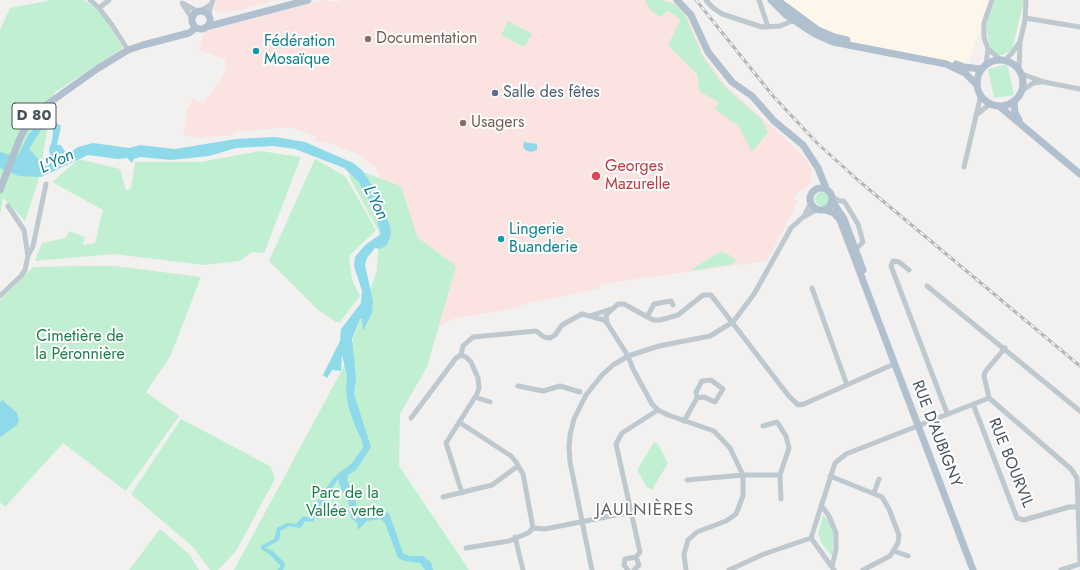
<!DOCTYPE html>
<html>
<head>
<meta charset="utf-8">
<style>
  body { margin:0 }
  canvas { display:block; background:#f3f0f0 }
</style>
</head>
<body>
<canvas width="1080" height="570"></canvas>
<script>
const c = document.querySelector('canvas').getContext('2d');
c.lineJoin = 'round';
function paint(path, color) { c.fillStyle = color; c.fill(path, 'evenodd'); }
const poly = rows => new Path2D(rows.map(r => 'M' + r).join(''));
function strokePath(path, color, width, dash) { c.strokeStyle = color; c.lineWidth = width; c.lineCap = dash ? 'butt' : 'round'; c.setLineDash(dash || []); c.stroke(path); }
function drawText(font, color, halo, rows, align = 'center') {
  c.font = font + ' Jost,sans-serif'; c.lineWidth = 4; c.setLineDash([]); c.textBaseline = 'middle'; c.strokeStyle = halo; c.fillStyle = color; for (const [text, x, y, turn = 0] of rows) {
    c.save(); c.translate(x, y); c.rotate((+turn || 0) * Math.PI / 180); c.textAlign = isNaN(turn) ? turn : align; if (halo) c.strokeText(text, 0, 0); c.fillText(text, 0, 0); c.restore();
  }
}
const commercial = poly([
  [766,0,990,0,966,71,834,39,796,27]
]);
const medical = poly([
  [217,0,276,0,241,10,221,12,214,10],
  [322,0,339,2,339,0,668,0,675,3,687,15,705,57,726,85,803,155,811,169,811,183,803,190,798,192,794,199,798,201,767,261,600,284,600,288,529,303,507,310,455,318,432,330,393,201,375,167,357,154,331,144,314,141,316,137,290,127,234,132,233,135,198,138,183,134,188,115,186,112,193,98,203,104,221,80,226,67,225,59,199,50,204,32]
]);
const green = poly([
  [52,0,84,0,102,13,123,48,54,93,38,182,25,221,3,198,0,215,0,30,10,8],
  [645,0,662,0,674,4,680,9,686,17,703,57,724,86,762,120,768,132,752,152,739,126,715,109,719,102,700,92,697,74,668,45,680,21,676,16,668,11,660,17,650,10],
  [995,0,1024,0,1012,50,1002,55,995,54,990,47,987,32,987,22],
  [508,21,532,34,524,47,501,35],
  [1007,64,1014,95,994,98,988,69],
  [260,151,301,157,264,253,252,252,240,261,204,265,114,254,35,261,42,243,66,238,69,231,85,237,83,245,95,243,103,210,52,182,79,159,120,169,126,191,131,188,135,162,201,162],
  [315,159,345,176,376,230,349,256,352,280,360,296,340,322,336,322,318,310,269,261],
  [352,168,401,186,417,237,456,266,427,367,400,414,399,466,469,570,234,570,343,368,377,270,379,232,349,176],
  '815 199a7 7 0 1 1 14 0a7 7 0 1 1-14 0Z',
  [720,252,728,254,737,261,729,265,689,271],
  [78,266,114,266,201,277,170,357,146,392,179,416,126,491,63,443,5,507,0,502,0,301,33,267],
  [181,419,270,466,275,479,236,551,218,570,210,570,194,548,131,494],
  [654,442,658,444,668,463,652,490,646,486,637,470],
  [823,515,829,521,834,535,832,555,831,555,822,544,818,534],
  [160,529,189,554,199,570,129,570]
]);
const water = poly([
  [48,117,61,126,57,145,61,145,67,155,78,147,93,143,129,148,140,145,175,149,236,139,275,137,305,142,353,163,362,170,375,190,390,226,391,235,387,245,380,249,375,248,367,258,365,265,373,301,372,313,363,331,362,319,360,319,352,339,356,378,354,394,371,447,356,470,348,475,347,480,355,497,358,515,361,516,366,512,373,511,389,513,403,553,410,556,423,556,431,562,433,570,425,570,420,563,405,561,398,558,385,523,381,519,367,521,358,530,357,523,351,518,348,500,341,489,338,479,321,505,313,510,316,515,313,522,305,521,301,528,289,526,280,531,280,537,278,541,265,548,273,551,284,562,285,566,283,570,277,570,280,567,280,565,269,554,261,549,261,546,274,539,277,528,287,523,296,524,303,516,311,518,308,511,310,506,318,501,333,478,352,463,363,448,362,441,355,426,348,405,346,389,347,376,342,355,341,371,332,370,327,378,323,375,340,341,341,329,361,303,362,291,354,266,355,257,365,245,381,234,372,206,359,182,344,168,295,149,273,146,236,148,209,156,171,160,140,157,134,159,132,163,127,158,118,159,88,155,41,177,19,176,0,168,0,152,17,157,29,134,41,120],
  [51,128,53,130,52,141,49,149,50,156,54,161,45,166,29,149,41,130],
  [524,142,537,144,537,150,531,152,525,150,523,146],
  [2,400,17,413,19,420,17,425,0,437,0,403]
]);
const minor = poly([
  [90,0,99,8,112,25,128,50],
  [706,0,712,7,722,14,762,27,780,26,795,20],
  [759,0,768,27],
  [99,8,109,0],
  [201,11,211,4],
  [208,16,213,0],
  [192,18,182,3,199,12],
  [1025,18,1080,27],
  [988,49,1000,59],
  [1005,60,1012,53,1019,43],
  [986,64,988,49,984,37,984,23,992,0],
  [1019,69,1020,42,1025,20,1026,0],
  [1022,74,1044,82,1080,89],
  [1022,91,1033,83,1041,82],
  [976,115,990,104],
  [964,167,980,99,979,93],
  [833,197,839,201,844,201,858,224,863,242,856,249],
  [8,206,24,230,28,256],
  [805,214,811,203],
  [909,270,899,262,893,261,891,266,947,413],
  [927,286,1080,411],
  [812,288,847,385],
  [0,296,21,276,25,270,28,256,33,246,46,184],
  [590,316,611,309],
  [647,317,654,304,671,301,673,305],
  [607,323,606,315,608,313,618,304,624,304,653,320,660,320,678,315,703,295,711,295,788,395,798,405,804,404,894,364],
  [461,355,463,346,473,337,536,331,544,337,550,338,555,335,562,325,582,314,604,320,607,323,628,356,633,369,652,404,658,410,668,415,714,431,730,448,743,475,743,496,736,514,726,521,697,532,688,540,684,554,686,570],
  [461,355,466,357,471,362,478,378,479,388,477,394,446,443,462,493],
  [518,386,543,391,560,386,580,392],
  [475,397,490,402],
  [989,398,1071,469,1077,478,1080,561],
  [973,404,1017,518,1024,520,1069,507,1080,507],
  [411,418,456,358,461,355],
  [684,421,697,398,696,392,702,381,711,380,723,389,715,402,704,397,697,398],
  [459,422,511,456,516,462,523,474,533,528],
  [780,475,781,499],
  [830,476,882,497,889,509,899,535,898,543,890,556,863,570],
  [687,480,743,475,780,475,789,448,786,436,777,422,763,426],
  [874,493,879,479],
  [443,497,492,485,518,466],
  [821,505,829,516,836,533,836,549,832,567],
  [533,528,545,529,636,511],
  [515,537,523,570],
  [466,548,509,541,528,533,533,528],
  [894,551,908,556],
  [636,557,640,552,616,444,622,433,658,410],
  [592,570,570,462,569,447,570,435,574,419,586,395,602,375,613,365,628,356,659,346,710,336,733,322,754,294,791,228,803,217,818,209],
  [628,570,624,565,625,559,636,557],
  [634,570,639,565,636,557],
  [729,570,764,554,811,538],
  [834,570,811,538,835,463,846,454,989,398,984,376,985,372,1005,348],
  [1061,570,1080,564]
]);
const major = poly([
  [677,0,691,15,708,52,732,82,752,96,774,121,803,145,818,168,826,188],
  [771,0,786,15,815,34,833,42,946,64,965,73,977,85],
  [777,0,818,30,834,37,847,40],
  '192 20a9 9 0 1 1 18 0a9 9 0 1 1-18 0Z',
  [206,27,308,0],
  '977 83a23 23 0 1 1 46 0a23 23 0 1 1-46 0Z',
  [956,64,964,67,981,69],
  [1014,101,1015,113,1019,120],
  [999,106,1080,174],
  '810 199a11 11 0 1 1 22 0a11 11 0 1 1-22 0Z',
  [0,190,20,138,27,125,42,108,97,69,128,50,143,45,189,33,196,28],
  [832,201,844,219,863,270],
  [825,210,834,213,840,220,973,570]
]);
const rail = poly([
  [696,0,773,96,818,144,859,181,1080,366]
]);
const markers = [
  [368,39,4,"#8d6e63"],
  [256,51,4,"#0f9aa8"],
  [495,93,4,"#5c6f8a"],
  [463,123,4,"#8d6e63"],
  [596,176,5,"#e0444e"],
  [501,239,4,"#0f9aa8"]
];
const shields = [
  [34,116,44]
];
const shieldNames = [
  ["D 80",34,116]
];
const educationNames = [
  ["Documentation",376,39],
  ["Usagers",471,123]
];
const cultureNames = [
  ["Fédération",264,42],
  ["Mosaïque",264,60],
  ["Lingerie",509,230],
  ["Buanderie",509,248]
];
const serviceNames = [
  ["Salle des fêtes",503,93]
];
const healthNames = [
  ["Georges",605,167],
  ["Mazurelle",605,185]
];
const parkNames = [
  ["Cimetière de",80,337],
  ["la Péronnière",80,355],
  ["Parc de la",345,494],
  ["Vallée verte",345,512]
];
const streetNames = [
  ["RUE D'AUBIGNY",936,434,69],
  ["RUE BOURVIL",1010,463,68]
];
const waterNames = [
  ["L'Yon",57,162,-25],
  ["L'Yon",375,203,64]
];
const neighbourhoodNames = [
  ["JAULNIÈRES",645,511]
];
paint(commercial, '#fcf6eb');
paint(medical, '#fbe3e2');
paint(green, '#c0efd1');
paint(water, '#8edaeb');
strokePath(minor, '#bec8cf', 5);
strokePath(major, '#b1c0ce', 7);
strokePath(rail, '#b2b6ba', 3);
strokePath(rail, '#fff', 1.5, [4.5]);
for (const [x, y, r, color] of markers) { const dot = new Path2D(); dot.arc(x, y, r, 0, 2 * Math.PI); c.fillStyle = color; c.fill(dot); strokePath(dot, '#fff', 1.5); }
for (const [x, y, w] of shields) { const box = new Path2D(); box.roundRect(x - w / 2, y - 13, w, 26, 3); c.fillStyle = '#fff'; c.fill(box); strokePath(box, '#48545d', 1); }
drawText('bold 15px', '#48545d', null, shieldNames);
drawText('16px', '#785e54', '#fff', educationNames, 'left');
drawText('16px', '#0d838f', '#fff', cultureNames, 'left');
drawText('16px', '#4e5e75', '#fff', serviceNames, 'left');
drawText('16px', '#be3a42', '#fff', healthNames, 'left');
drawText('16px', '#197f49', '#fff', parkNames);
drawText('16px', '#48545d', '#fff', streetNames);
drawText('italic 17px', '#0f7b93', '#fff', waterNames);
c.letterSpacing = '1px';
drawText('17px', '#5d6165', '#fff', neighbourhoodNames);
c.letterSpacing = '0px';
</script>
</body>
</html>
